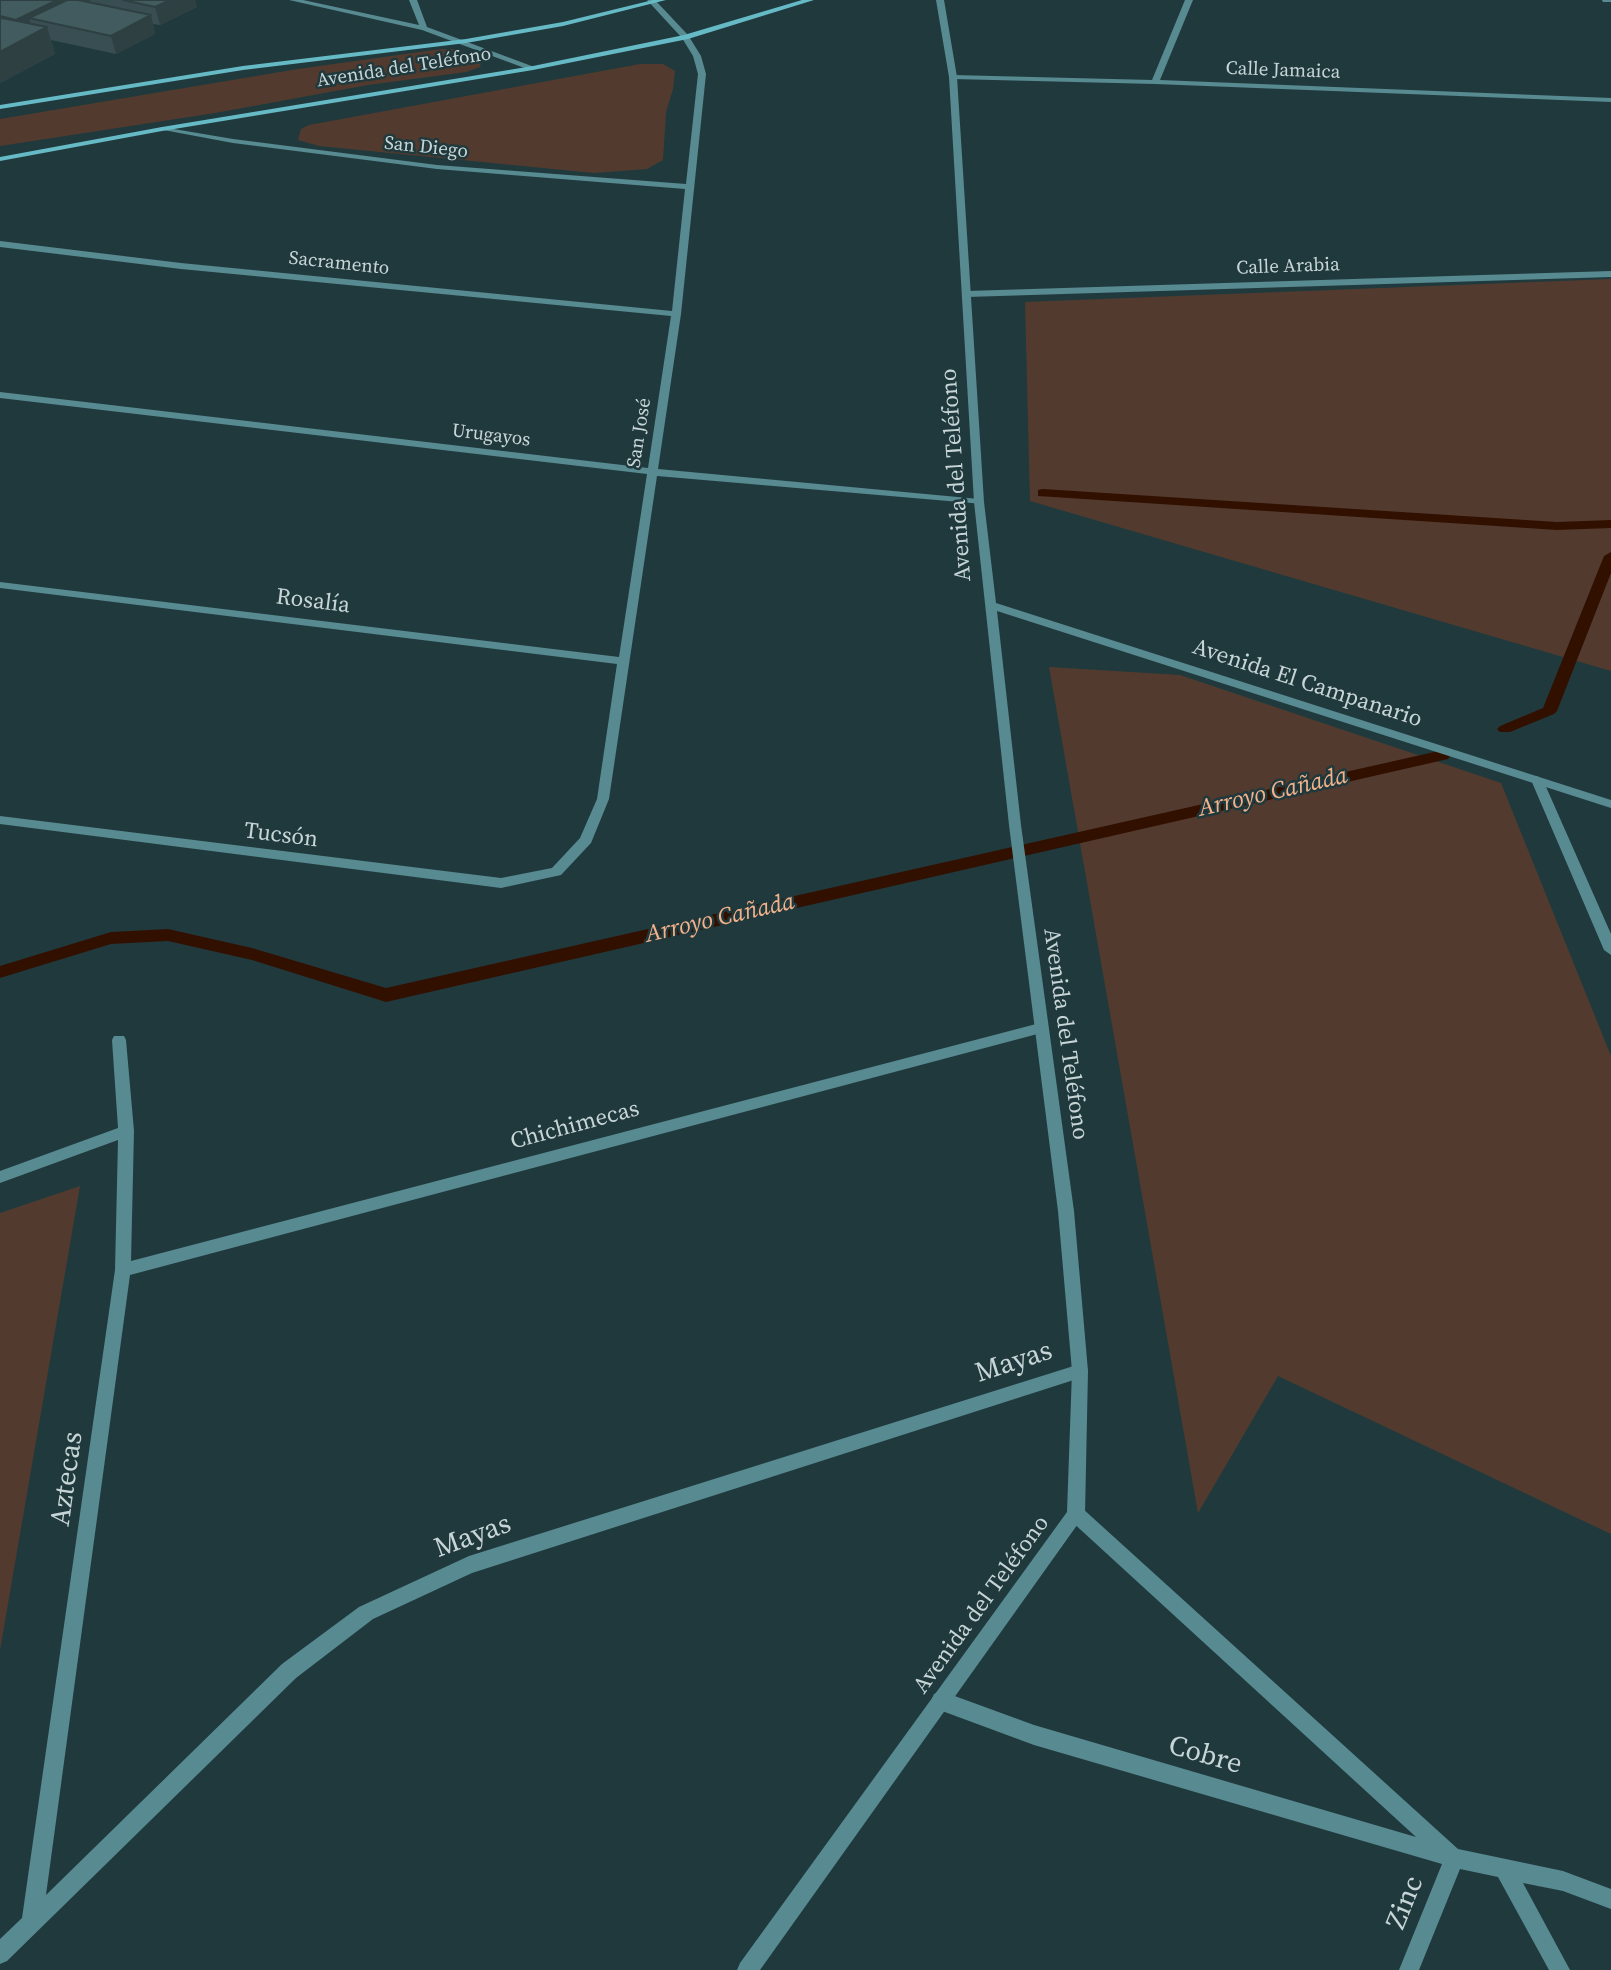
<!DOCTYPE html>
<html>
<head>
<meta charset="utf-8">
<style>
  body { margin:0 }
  canvas { display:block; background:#20393d }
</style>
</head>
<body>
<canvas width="1611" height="1970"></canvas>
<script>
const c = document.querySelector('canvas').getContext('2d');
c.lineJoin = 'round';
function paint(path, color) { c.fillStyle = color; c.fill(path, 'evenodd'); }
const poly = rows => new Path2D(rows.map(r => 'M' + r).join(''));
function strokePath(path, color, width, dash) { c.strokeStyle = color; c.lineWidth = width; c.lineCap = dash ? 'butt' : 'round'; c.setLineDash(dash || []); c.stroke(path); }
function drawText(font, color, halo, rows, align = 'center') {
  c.font = font + ' "Source Serif 4",serif'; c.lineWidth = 5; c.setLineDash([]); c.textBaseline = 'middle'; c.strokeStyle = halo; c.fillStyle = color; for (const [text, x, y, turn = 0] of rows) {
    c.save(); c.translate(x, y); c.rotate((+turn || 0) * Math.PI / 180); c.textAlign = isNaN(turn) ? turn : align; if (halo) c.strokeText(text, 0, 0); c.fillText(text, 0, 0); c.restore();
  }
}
const green = poly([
  [441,49,457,49,482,58,480,67,466,72,368,85,215,113,0,146,0,119,298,69],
  [640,64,663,64,675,71,673,89,666,112,663,160,647,169,594,173,319,146,298,140,301,129,309,125],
  [1611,279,1611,671,1030,501,1025,302],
  [1049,667,1180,675,1501,783,1611,1056,1611,1534,1278,1376,1198,1513],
  [80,1186,0,1650,0,1213]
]);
const stream = poly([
  [1043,489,1557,522,1611,520,1611,528,1557,530,1038,496,1038,490,1043,489],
  [1611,552,1611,573,1557,711,1554,714,1510,732,1500,732,1497,729,1500,726,1543,708,1604,556,1611,552],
  [1443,750,1448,751,1451,755,1448,759,386,1002,252,960,168,941,111,944,0,978,0,966,111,932,168,929,252,948,386,988,1443,750]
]);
const minor = poly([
  [289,0,303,0,419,25,409,0,417,0,427,27,537,68,530,70,422,30,289,0],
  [647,0,655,0,688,35,701,56,706,74,681,314,658,469,979,499,983,500,983,504,657,476,609,799,591,843,561,875,501,888,0,824,0,816,501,878,552,868,580,838,597,799,617,664,0,588,0,582,619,657,647,474,0,398,0,392,648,468,671,316,181,269,0,247,0,241,181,263,672,311,685,189,437,169,233,143,158,129,162,127,233,139,437,165,686,184,698,74,693,56,682,38,647,0],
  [1185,0,1193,0,1160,80,1611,98,1611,102,1155,84,953,79,949,77,953,75,1152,80,1185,0],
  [1602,0,1611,0,1611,2,1603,2,1602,0],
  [1611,271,1611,277,967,297,962,294,967,291,1611,271],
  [1537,776,1543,780,1611,934,1611,955,1604,950,1531,780,1537,776],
  [1040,1023,1045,1024,1047,1028,1045,1032,130,1275,46,1895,282,1664,359,1607,469,1556,1080,1364,1086,1366,1088,1371,1086,1376,1080,1378,472,1573,373,1619,296,1678,7,1961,0,1964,0,1939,22,1918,115,1270,118,1140,0,1183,0,1171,118,1128,112,1040,114,1036,124,1036,126,1040,134,1131,131,1261,1040,1023],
  [1076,1506,1082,1508,1458,1849,1563,1871,1611,1889,1611,1909,1563,1891,1523,1883,1570,1970,1549,1970,1498,1877,1460,1869,1419,1970,1399,1970,1442,1864,1034,1745,934,1708,931,1701,934,1694,941,1691,1034,1725,1416,1837,1070,1520,1067,1514,1070,1508,1076,1506]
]);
const tertiary = poly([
  [936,0,944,0,957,77,984,502,996,603,1611,800,1611,808,997,611,1021,825,1074,1211,1088,1371,1085,1514,760,1970,737,1970,740,1963,1067,1512,1072,1371,1058,1211,1009,825,974,502,949,77,936,0]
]);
const secondary = poly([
  [653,0,666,0,563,26,466,43,243,70,0,109,0,105,243,66,466,39,563,22,653,0],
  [802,0,814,0,688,39,533,70,162,131,0,161,0,157,162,127,533,66,684,35,802,0]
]);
const wall = poly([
  [0,0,195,0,197,7,160,25,153,24,155,34,116,54,51,40,55,54,0,83]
]);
const shadedWall = poly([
  [57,0,90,0,91,4,29,18,33,32,21,38,16,20],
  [170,0,195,0,197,7,160,25,155,7],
  [151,15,155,34,116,54,111,36],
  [47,27,55,54,0,83,0,52]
]);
const building = poly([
  [0,0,57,0,16,20,0,16,0,0],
  [67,0,78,0,151,15,111,36,29,18,67,0],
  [123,0,170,0,155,7,123,0],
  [2,18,47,27,0,52,0,19,2,18]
]);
const farStreetnames = [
  ["Avenida del Teléfono",404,68,-9],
  ["Calle Jamaica",1283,71,2],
  ["San Diego",426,148,6],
  ["Sacramento",339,264,6],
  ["Calle Arabia",1288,267,-2],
  ["San José",640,433,-81],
  ["Urugayos",491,436,7]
];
const streetNames = [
  ["Avenida del Teléfono",957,475,-94],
  ["Rosalía",313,602,7],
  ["Avenida El Campanario",1307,684,18],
  ["Tucsón",281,836,7],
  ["Avenida del Teléfono",1065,1034,82],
  ["Chichimecas",575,1126,-15],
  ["Avenida del Teléfono",982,1605,-54]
];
const waterNames = [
  ["Arroyo Cañada",1273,793,-13],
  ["Arroyo Cañada",720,919,-13]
];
const nearStreetnames = [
  ["Mayas",1014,1363,-18],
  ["Aztecas",68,1479,-82],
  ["Mayas",473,1537,-20],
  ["Cobre",1205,1756,16],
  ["Zinc",1406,1903,-68]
];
paint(green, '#523b2e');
paint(stream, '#321000');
paint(minor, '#578a91');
paint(tertiary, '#578a91');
paint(secondary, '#65bac5');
paint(wall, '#384e52');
paint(shadedWall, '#2e4042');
paint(building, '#415b5f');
strokePath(building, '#2e4042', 2);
drawText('19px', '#c7d5d7', '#20393d', farStreetnames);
drawText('23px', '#c7d5d7', '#20393d', streetNames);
drawText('italic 24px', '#f4b28b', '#20393d', waterNames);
drawText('28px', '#c7d5d7', '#20393d', nearStreetnames);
</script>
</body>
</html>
